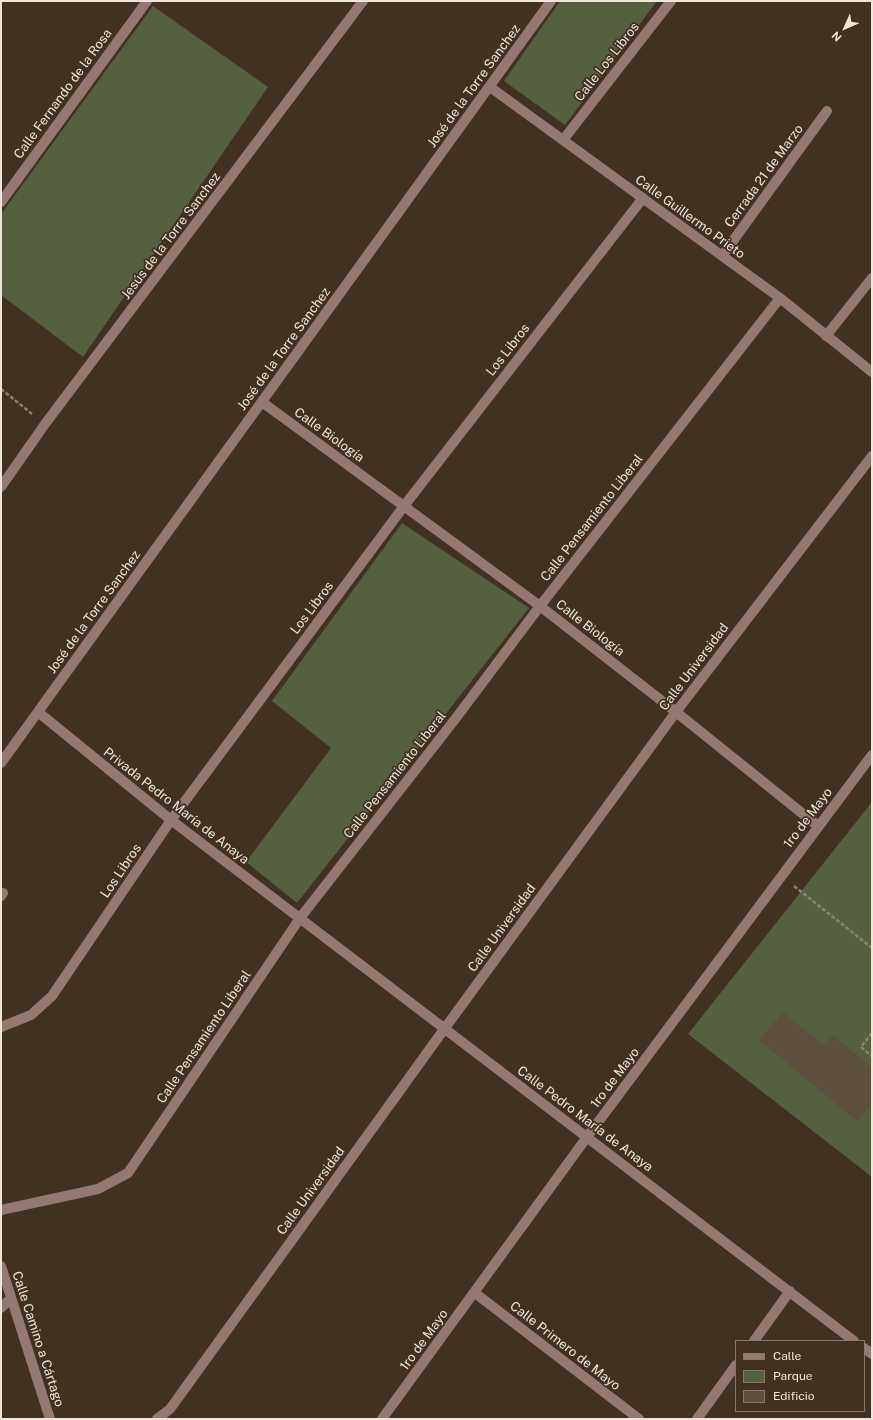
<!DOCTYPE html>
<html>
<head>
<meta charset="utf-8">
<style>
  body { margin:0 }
  #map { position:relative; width:873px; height:1420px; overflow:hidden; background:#403121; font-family:"Public Sans",sans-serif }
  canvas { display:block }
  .frame { position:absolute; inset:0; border:2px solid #efe6db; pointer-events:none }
  .legend { position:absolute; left:735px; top:1340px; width:130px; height:72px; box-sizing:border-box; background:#403121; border:1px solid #86796b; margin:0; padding:5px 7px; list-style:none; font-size:12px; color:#efe6db }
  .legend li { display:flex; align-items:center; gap:8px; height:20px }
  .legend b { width:20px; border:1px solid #86796b }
  .north { position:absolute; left:825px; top:8px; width:40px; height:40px; -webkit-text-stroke:3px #403121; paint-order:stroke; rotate:225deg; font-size:11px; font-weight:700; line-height:16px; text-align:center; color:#efe6db }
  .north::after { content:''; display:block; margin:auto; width:14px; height:18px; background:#efe6db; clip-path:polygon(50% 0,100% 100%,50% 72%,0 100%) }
</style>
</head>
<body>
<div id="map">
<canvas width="873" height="1420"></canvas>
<div class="frame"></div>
<ul class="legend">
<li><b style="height:5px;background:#947871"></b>Calle</li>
<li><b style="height:11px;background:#55603e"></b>Parque</li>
<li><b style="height:11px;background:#5d4f3d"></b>Edificio</li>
</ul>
<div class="north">N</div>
</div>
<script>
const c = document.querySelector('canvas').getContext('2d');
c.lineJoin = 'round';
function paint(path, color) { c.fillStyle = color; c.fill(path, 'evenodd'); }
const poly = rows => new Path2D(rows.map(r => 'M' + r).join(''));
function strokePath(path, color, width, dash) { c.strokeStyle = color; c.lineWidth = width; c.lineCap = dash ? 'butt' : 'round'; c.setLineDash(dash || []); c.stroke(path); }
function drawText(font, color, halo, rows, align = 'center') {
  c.font = font + ' "Public Sans",sans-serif'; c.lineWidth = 3.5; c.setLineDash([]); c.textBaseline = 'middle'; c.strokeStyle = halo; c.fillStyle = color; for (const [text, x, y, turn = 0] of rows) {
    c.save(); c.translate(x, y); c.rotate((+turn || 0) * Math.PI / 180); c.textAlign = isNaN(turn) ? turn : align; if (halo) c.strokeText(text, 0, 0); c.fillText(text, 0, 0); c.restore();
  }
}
const green = poly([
  [560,1,657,1,565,125,504,81],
  [153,6,268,87,83,357,1,295,1,214],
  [402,523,529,608,297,903,246,862,331,748,272,701],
  [872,802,872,1177,688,1034]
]);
const building = poly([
  [783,1012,824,1046,833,1035,872,1068,872,1103,857,1121,759,1040]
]);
const path = poly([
  [1,389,32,414],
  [794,886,872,948],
  [872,1033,861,1047,872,1056]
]);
const minor = poly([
  [490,87,780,298,872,372],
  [563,140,671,1],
  [1,202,147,1],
  [722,256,827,111],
  [826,336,872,278],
  [262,402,540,606,676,712,818,826],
  [1,487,45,424,363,1],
  [38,712,171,820,854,1341],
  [1,763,551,1],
  [1,896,3,893],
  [1,1027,31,1015,52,996,171,820,404,506,643,198],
  [1,1210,98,1189,128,1173,300,918,456,718,540,606,780,298],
  [1,1266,50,1419],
  [475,1293,639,1419],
  [1,1308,11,1298],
  [754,1341,790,1291],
  [864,1348,872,1354],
  [157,1419,170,1409,445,1028,676,712,872,456],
  [382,1419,587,1137,872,755],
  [697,1419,736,1365]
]);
const streetNames = [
  ["Calle Los Libros",607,62,-52],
  ["José de la Torre Sanchez",474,86,-54],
  ["Calle Fernando de la Rosa",63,94,-54],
  ["Cerrada 21 de Marzo",764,176,-54],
  ["Calle Guillermo Prieto",690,217,36],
  ["Jesús de la Torre Sanchez",171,236,-53],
  ["José de la Torre Sanchez",284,349,-54],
  ["Los Libros",508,350,-52],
  ["Calle Biología",329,435,36],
  ["Calle Pensamiento Liberal",592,518,-52],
  ["Los Libros",312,608,-53],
  ["José de la Torre Sanchez",94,612,-54],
  ["Calle Biología",590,628,38],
  ["Calle Universidad",694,667,-53],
  ["Calle Pensamiento Liberal",395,775,-52],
  ["Privada Pedro María de Anaya",176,806,38],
  ["1ro de Mayo",808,818,-53],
  ["Los Libros",121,871,-56],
  ["Calle Universidad",502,928,-54],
  ["Calle Pensamiento Liberal",204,1037,-56],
  ["1ro de Mayo",615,1078,-53],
  ["Calle Pedro María de Anaya",585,1119,37],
  ["Calle Universidad",311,1191,-54],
  ["Calle Camino a Cártago",38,1339,72],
  ["1ro de Mayo",424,1340,-54],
  ["Calle Primero de Mayo",565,1346,38]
];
paint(green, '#55603e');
paint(building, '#5d4f3d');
strokePath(path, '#8d8173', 2.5, [4, 2]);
strokePath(minor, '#947871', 10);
drawText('13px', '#efe6db', '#403121', streetNames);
</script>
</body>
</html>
